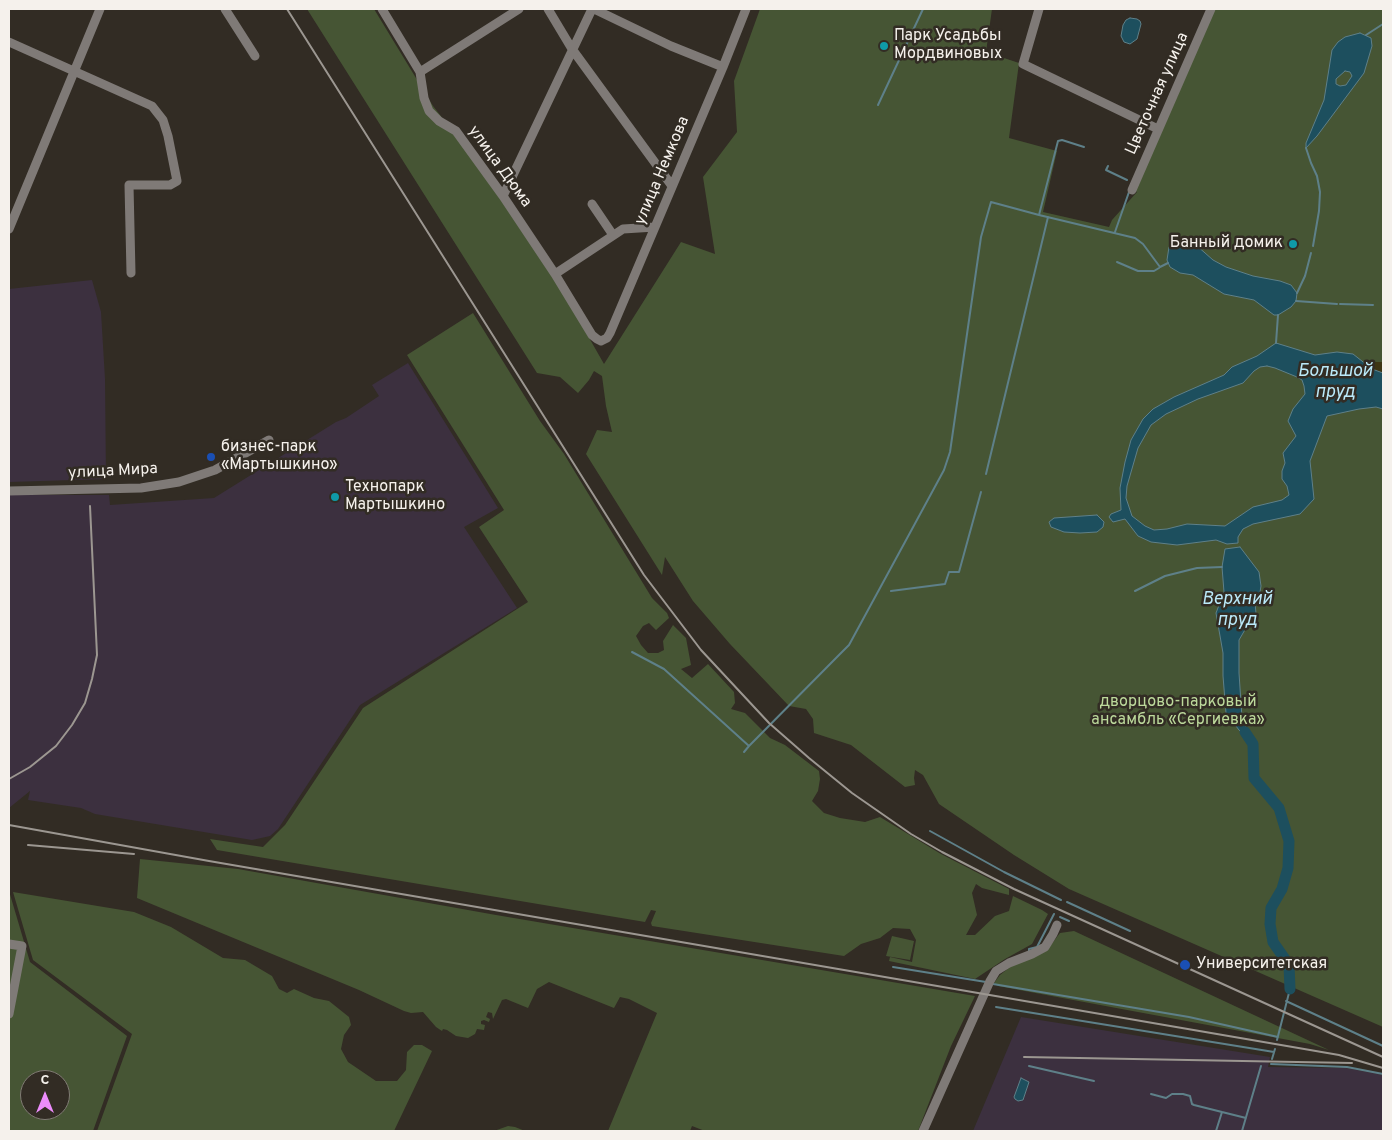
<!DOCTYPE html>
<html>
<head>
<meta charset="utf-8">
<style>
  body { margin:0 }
  #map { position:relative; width:1392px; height:1140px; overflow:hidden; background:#322c24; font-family:Overpass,sans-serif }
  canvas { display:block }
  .frame { position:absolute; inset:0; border:10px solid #f5f1ec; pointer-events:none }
  .north { position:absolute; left:20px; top:1070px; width:50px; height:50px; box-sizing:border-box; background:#322c24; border:1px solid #807b74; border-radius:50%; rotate:0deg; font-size:14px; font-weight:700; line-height:20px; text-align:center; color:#f5f1ec }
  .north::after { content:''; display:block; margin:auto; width:18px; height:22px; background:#ec8cfb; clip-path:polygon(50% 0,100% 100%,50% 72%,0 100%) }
</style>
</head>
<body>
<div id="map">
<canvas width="1392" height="1140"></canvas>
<div class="frame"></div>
<div class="north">С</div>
</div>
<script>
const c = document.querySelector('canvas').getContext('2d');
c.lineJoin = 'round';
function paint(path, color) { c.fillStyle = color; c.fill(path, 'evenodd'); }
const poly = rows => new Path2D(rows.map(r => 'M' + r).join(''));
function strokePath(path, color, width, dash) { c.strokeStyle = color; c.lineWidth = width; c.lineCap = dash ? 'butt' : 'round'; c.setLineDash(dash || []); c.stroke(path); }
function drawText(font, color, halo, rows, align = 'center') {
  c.font = font + ' Overpass,sans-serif'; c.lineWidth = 5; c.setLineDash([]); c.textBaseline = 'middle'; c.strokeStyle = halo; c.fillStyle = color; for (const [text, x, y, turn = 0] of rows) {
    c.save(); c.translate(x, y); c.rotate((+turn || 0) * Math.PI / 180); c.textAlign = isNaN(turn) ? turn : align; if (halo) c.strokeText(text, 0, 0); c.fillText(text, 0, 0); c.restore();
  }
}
const industrial = poly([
  [92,280,101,312,105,379,106,479,9,482,9,289],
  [408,363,498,508,464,527,517,608,360,705,278,829,270,836,252,840,95,814,81,808,28,800,30,791,9,808,9,495,109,495,110,505,214,498,336,422,346,418,379,396,372,385],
  [1021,1017,1270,1057,1268,1067,1346,1068,1383,1075,1383,1131,973,1131]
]);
const green = poly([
  [307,9,374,9,433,106,522,220,604,364,681,242,715,254,703,177,737,132,734,81,760,9,992,9,986,52,1019,63,1009,138,1057,151,1043,212,1109,227,1112,220,1137,192,1135,191,1176,97,1177,97,1213,9,1383,9,1383,1027,1069,889,1014,855,939,804,923,775,915,770,914,778,915,785,905,787,851,745,814,733,813,719,806,709,789,706,730,644,693,601,665,557,662,575,586,454,597,430,612,432,606,406,602,376,594,371,589,380,578,393,560,377,537,373],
  [473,313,540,421,564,454,652,598,667,613,669,618,656,630,649,623,643,626,636,636,641,645,648,653,658,653,664,650,663,641,673,625,686,638,691,665,681,669,692,678,708,664,734,692,735,703,731,709,745,713,770,738,785,745,819,771,820,779,818,791,812,801,824,813,840,818,865,822,880,817,941,854,1009,889,1009,895,982,888,976,884,972,893,977,915,966,935,975,935,995,916,1009,911,1013,896,1042,910,1048,914,1032,944,1005,959,975,979,889,961,890,957,912,962,916,940,910,929,893,928,880,938,861,944,844,956,652,926,651,923,656,911,651,910,645,922,217,850,210,839,263,847,285,825,363,708,528,602,479,527,504,510,407,355],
  [140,859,238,869,496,915,975,996,951,1046,918,1131,705,1131,692,1126,690,1131,608,1131,657,1013,629,999,620,997,614,1008,549,982,537,989,528,1008,506,999,502,1000,493,1019,492,1013,488,1012,486,1017,490,1019,489,1022,484,1020,481,1021,481,1024,485,1025,484,1030,477,1029,475,1034,468,1038,456,1036,447,1030,443,1029,442,1031,436,1027,423,1012,411,1013,404,1011,359,990,137,898],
  [9,891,30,962,127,1036,93,1131,9,1131],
  [30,1080,60,1080,60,1110,30,1110],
  [13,892,134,912,171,927,223,958,245,960,272,976,279,989,287,993,294,989,314,998,329,1001,349,1017,351,1025,344,1035,341,1049,348,1062,376,1081,397,1081,406,1070,407,1052,414,1045,422,1045,432,1051,394,1131,97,1131,132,1034,33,960],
  [1074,931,1329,1050,1310,1044,998,986,994,983,1000,975,1010,967,1047,950,1060,933],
  [892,936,914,941,910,960,886,956],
  [508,1126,515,1127,525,1131,494,1131]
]);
const sand = poly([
  [1376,362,1383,362,1383,373,1372,369,1366,364]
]);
const water = poly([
  [1130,18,1137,19,1140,21,1141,24,1137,39,1130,44,1124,42,1121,36,1123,25,1126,20,1130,18],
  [1360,33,1371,38,1372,46,1364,73,1317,136,1306,148,1306,143,1324,100,1332,50,1338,42,1345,37,1360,33],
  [1345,71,1350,72,1352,76,1346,85,1340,86,1336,84,1336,79,1345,71],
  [1181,239,1196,245,1213,260,1226,267,1253,276,1280,281,1291,285,1297,293,1296,301,1291,307,1278,315,1274,315,1254,300,1224,294,1193,275,1180,273,1170,267,1167,260,1169,247,1173,242,1181,239],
  [1276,343,1315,355,1337,352,1353,354,1372,369,1383,373,1383,409,1376,407,1359,409,1327,416,1310,461,1314,499,1300,514,1253,524,1243,529,1238,537,1238,543,1227,544,1216,540,1177,545,1151,542,1138,536,1125,519,1113,522,1109,517,1111,514,1121,510,1120,488,1125,462,1131,440,1143,419,1153,409,1174,397,1224,375,1232,367,1257,356,1276,343],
  [1267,366,1275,368,1297,377,1302,380,1304,386,1305,394,1293,409,1288,421,1296,436,1283,453,1285,463,1282,471,1282,479,1287,486,1289,495,1282,500,1253,507,1225,526,1187,524,1167,529,1154,530,1145,526,1132,516,1126,498,1127,486,1138,448,1151,425,1166,414,1198,399,1243,383,1254,371,1260,367,1267,366],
  [1097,515,1104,522,1103,527,1097,532,1080,533,1064,532,1051,527,1049,522,1054,518,1097,515],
  [1240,547,1259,572,1261,586,1259,598,1255,603,1256,613,1255,622,1246,628,1239,640,1239,673,1242,718,1253,744,1239,730,1226,713,1223,676,1223,653,1216,613,1224,592,1222,567,1225,549,1240,547],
  [1021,1078,1029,1082,1023,1100,1018,1101,1015,1099,1014,1097,1021,1078]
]);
const stream = poly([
  [1366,35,1383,24],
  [878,105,923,9],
  [1084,147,1062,140,1058,141,1039,215,1135,238,1143,244,1160,267,1168,263],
  [1306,148,1311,163,1317,176,1320,192,1319,211,1313,246],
  [1108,166,1106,170,1127,180],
  [1115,232,1129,192],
  [1117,262,1138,271,1154,271,1159,268],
  [1297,293,1305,276,1311,253],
  [1296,301,1337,304],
  [1340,304,1373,305],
  [1276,343,1278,315],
  [986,474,1048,217],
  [891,591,945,584,949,572,959,572,981,492],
  [1135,591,1165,576,1197,568,1222,567],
  [632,652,664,669,749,746,839,655,849,645,905,542,944,470,950,452,981,237,991,202,1039,215],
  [744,752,749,746],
  [930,831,1004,872,1061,900],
  [1067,902,1130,931],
  [1060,917,1069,921],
  [1029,952,1029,949,1037,947,1054,914],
  [893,967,986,982],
  [993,984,1189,1017,1278,1037],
  [1286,1001,1383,1046],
  [996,1007,1274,1052],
  [1277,1040,1290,989],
  [1272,1059,1275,1049],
  [1271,1064,1347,1067,1383,1074],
  [1029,1066,1094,1081],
  [1151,1094,1166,1098,1172,1094,1183,1094,1190,1096,1192,1104,1194,1105,1246,1118],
  [1216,1131,1222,1112],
  [1242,1131,1261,1066]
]);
const river = poly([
  [1245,732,1253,744,1254,778,1279,808,1289,841,1288,868,1282,889,1271,908,1270,924,1273,942,1289,965,1290,989]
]);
const minor = poly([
  [225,9,255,56],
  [382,9,420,72,424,98,429,111,439,121,456,131,503,196,555,274,592,335,597,339,601,341,607,338,610,333,723,67,746,9],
  [548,9,572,49,672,186],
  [594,9,671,46,723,67],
  [1039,9,1023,64,1158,129],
  [9,42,152,106,163,120,168,136,177,181,170,185,129,185,131,273],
  [420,72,519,9],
  [1132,190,1211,9],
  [503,196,592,9],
  [592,204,613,235],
  [9,229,100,9],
  [555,274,623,229,655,227],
  [9,491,141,488,179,482,215,470,269,440],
  [9,944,22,946,9,1014],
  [923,1131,990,981,996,971,1009,963,1032,954,1045,947,1053,934,1057,925]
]);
const rail = poly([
  [287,9,644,575,701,650,769,723,809,758,852,793,911,834,942,852,1014,889,1383,1057],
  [9,779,30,767,56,746,72,725,85,703,92,679,97,655,90,506],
  [9,825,209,861,1281,1045,1339,1055,1383,1068],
  [28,845,134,854],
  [1024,1057,1352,1063]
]);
const markers = [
  [884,46,5,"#0f9aa8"],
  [1293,244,5,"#0f9aa8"],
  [211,457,5,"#1a4fb4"],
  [335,497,5,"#0f9aa8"],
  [1185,965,6,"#1a4fb4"]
];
const poiNames = [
  ["Парк Усадьбы",894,37],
  ["Мордвиновых",894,55],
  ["Банный домик",1283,244,"right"],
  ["бизнес-парк",221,448],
  ["«Мартышкино»",221,466],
  ["Технопарк",345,488],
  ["Мартышкино",345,506],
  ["Университетская",1196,965]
];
const streetNames = [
  ["Цветочная улица",1158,94,-66],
  ["улица Дюма",499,167,54],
  ["улица Немкова",663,171,-67],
  ["улица Мира",113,472,-3]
];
const parkNames = [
  ["дворцово-парковый",1178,703],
  ["ансамбль «Сергиевка»",1178,721]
];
const waterNames = [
  ["Большой",1335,372],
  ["пруд",1335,393],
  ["Верхний",1237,600],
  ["пруд",1237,621]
];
paint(industrial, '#3c303f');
paint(green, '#465534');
paint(sand, '#3d3514');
paint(water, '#1d4f5e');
strokePath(water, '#5e8089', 1);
strokePath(stream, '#5e8089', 2);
strokePath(river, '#1d4f5e', 11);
strokePath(minor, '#7f7a77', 9);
strokePath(rail, '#9c9791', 2);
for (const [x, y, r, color] of markers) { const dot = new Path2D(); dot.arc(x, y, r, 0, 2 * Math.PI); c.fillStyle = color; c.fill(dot); strokePath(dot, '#322c24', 2); }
drawText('16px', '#f5f1ec', '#322c24', poiNames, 'left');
drawText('16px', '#f5f1ec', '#322c24', streetNames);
drawText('16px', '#bcd99b', '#322c24', parkNames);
drawText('italic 18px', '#bae9f9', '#322c24', waterNames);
</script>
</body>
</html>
